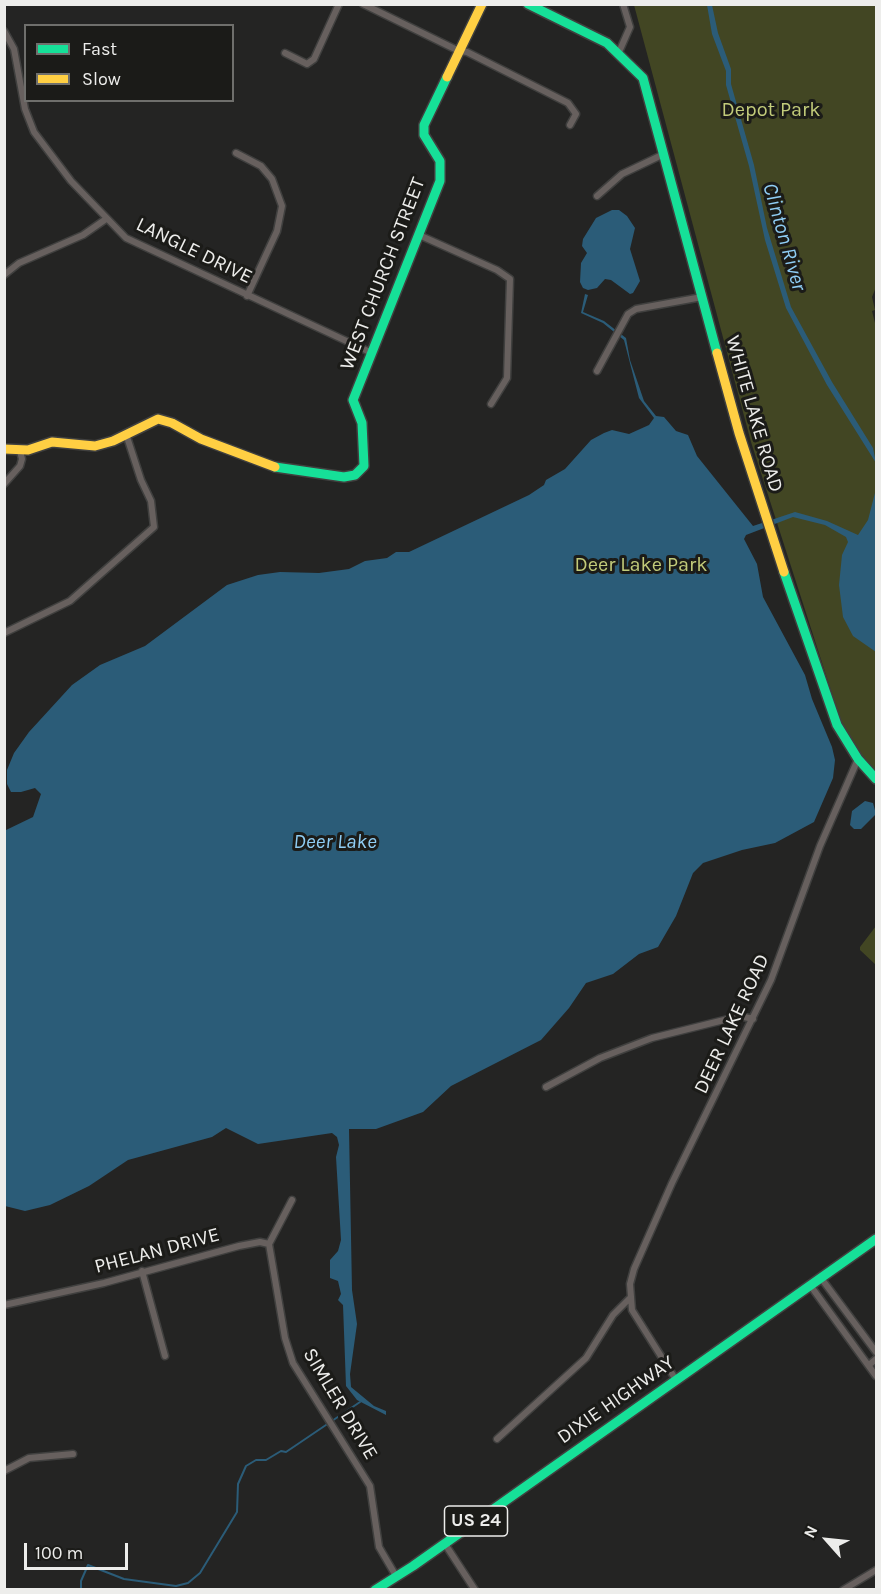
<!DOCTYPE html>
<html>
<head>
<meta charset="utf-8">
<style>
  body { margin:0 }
  #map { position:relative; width:881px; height:1594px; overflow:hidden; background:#242423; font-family:Karla,sans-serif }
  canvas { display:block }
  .frame { position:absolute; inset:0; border:6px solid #ededeb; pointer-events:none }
  .legend { position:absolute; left:24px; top:24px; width:210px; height:78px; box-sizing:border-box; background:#1b1b18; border:2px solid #6f6f6c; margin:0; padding:8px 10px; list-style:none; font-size:18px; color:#ededeb }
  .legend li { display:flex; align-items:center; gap:12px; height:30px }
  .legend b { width:30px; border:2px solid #6f6f6c }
  .north { position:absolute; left:797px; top:1510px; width:60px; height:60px; -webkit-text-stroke:4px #1b1b18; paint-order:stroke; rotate:297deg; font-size:16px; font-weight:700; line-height:24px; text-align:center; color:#ededeb }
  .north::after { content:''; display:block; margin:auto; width:21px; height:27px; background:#ededeb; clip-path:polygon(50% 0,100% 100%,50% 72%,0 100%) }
  .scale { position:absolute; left:24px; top:1543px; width:104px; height:27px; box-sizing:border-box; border:3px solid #ededeb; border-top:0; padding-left:8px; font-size:18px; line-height:21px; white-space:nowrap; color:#ededeb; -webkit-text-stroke:4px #1b1b18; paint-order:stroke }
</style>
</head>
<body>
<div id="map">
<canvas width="881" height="1594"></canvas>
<div class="frame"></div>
<ul class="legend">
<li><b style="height:8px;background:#16e098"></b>Fast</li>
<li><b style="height:8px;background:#ffcf43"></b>Slow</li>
</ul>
<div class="north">N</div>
<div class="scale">100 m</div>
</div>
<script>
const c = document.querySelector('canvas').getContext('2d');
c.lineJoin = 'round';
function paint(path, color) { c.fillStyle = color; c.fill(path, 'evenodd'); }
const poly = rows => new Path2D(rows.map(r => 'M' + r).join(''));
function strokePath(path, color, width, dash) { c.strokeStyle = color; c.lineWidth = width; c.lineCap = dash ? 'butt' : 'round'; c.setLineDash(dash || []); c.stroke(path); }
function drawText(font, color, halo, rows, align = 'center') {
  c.font = font + ' Karla,sans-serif'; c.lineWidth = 6; c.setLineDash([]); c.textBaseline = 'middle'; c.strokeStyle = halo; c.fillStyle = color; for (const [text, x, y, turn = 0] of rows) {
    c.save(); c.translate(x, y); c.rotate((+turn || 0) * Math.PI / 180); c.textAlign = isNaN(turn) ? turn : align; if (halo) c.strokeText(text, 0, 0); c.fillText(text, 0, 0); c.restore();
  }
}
const green = poly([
  [634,5,876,5,876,287,872,297,875,310,872,311,876,327,876,775,844,731,751,442],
  [876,926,876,965,860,950,860,947]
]);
const water = poly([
  [707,5,712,5,718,33,731,69,731,84,754,165,767,228,791,307,832,382,873,448,876,463,827,385,786,308,765,240,749,166,726,85,726,71,712,34],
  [612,210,619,210,627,216,635,228,630,249,640,281,633,293,630,294,611,280,605,279,597,288,588,290,583,288,580,282,581,263,587,253,582,246,583,239,596,218],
  [585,294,588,295,583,312,604,321,626,338,630,360,644,401,656,416,664,417,676,431,688,435,697,456,753,526,795,512,827,521,858,535,868,520,876,489,876,652,853,636,843,617,839,585,842,555,848,542,846,537,825,525,793,517,746,535,744,539,757,564,763,597,805,675,812,699,832,747,835,760,833,778,814,822,775,843,742,850,703,863,693,873,676,916,658,947,639,954,613,974,586,983,569,1008,541,1040,451,1086,423,1112,376,1129,349,1129,352,1290,357,1324,350,1374,351,1387,374,1406,386,1411,386,1415,357,1400,346,1386,343,1305,338,1300,341,1294,338,1281,330,1278,330,1260,338,1251,341,1240,336,1157,339,1145,337,1137,332,1133,258,1144,226,1128,212,1137,128,1160,89,1186,50,1205,25,1211,5,1206,4,831,33,817,41,794,35,788,21,792,11,792,7,784,7,770,14,753,29,732,72,685,100,665,145,646,227,585,258,575,280,572,319,573,349,569,365,561,387,558,396,552,409,552,529,495,544,485,546,480,565,469,591,440,604,433,612,430,629,434,649,425,654,418,639,398,624,340,603,323,581,313],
  [865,801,873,803,876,814,861,829,854,829,850,825,852,811]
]);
const stream = poly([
  [81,1590,81,1581,88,1565,124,1579,176,1586,188,1583,200,1573,237,1512,238,1484,246,1466,256,1460,266,1460,281,1451,286,1452,360,1402]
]);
const street = poly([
  [363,4,459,51,467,52,568,103,576,114,570,125],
  [4,31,14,49,25,109,34,132,71,181,126,238,372,353],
  [619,52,630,27,623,4],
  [285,53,307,64,314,59,339,4],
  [236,153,261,166,272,179,282,206,277,231,247,296],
  [597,196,622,174,664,154],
  [419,235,497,270,510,279,507,378,491,404],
  [4,275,19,263,83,235,106,219],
  [597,371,628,314,636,309,702,297],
  [4,484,20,466,22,459,20,451],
  [4,633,70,601,154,527,151,501,141,480,126,434],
  [546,1087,600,1058,652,1038,740,1016,753,1019],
  [269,1244,285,1338,293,1363,370,1486,379,1547,396,1576],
  [269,1244,292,1200],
  [142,1271,165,1356],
  [821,1278,876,1352],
  [810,1285,876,1376],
  [4,1305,104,1283,239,1246,260,1242,269,1244],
  [869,1365,876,1359],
  [676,1380,632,1310,630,1284,634,1269,672,1183,771,980,820,846,858,759],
  [497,1439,586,1358,613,1315,629,1299],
  [4,1471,29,1458,73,1454],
  [445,1544,475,1590],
  [843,1590,876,1570]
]);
const fast = poly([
  [528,4,607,43,643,78,717,353],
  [275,467,344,477,355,475,364,466,362,423,353,400,440,181,440,161,424,135,424,125,447,77],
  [784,572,837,725,858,759,876,779],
  [375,1590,413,1566,876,1239]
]);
const slow = poly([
  [447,77,482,4],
  [717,353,739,433,784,572],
  [4,449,28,450,52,442,95,446,113,441,158,419,172,423,201,439,275,467]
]);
const shields = [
  [476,1521,63]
];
const shieldNames = [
  ["US 24",476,1521]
];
const parkNames = [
  ["Depot Park",771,110],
  ["Deer Lake Park",641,565]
];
const streetNames = [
  ["LANGLE DRIVE",194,251,26],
  ["WEST CHURCH STREET",383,274,-69],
  ["WHITE LAKE ROAD",754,414,74],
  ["DEER LAKE ROAD",732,1024,-65],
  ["PHELAN DRIVE",157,1251,-15],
  ["DIXIE HIGHWAY",616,1400,-35],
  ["SIMLER DRIVE",340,1404,59]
];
const waterNames = [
  ["Clinton River",784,237,74],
  ["Deer Lake",335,842]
];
paint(green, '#424623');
paint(water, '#2b5c78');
strokePath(stream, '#2b5c78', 2);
strokePath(street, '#40403f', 9);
strokePath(fast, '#40403f', 12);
strokePath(slow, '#40403f', 12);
strokePath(street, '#67605e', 6);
strokePath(fast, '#16e098', 9);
strokePath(slow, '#ffcf43', 9);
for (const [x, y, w] of shields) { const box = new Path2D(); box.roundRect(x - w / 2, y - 15, w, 30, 4.5); c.fillStyle = '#1b1b18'; c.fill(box); strokePath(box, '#ededeb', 1.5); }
drawText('bold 18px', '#ededeb', null, shieldNames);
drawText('20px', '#c2cb7a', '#1b1b18', parkNames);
drawText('20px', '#ededeb', '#1b1b18', streetNames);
drawText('italic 21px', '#8fcdf4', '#1b1b18', waterNames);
</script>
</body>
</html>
